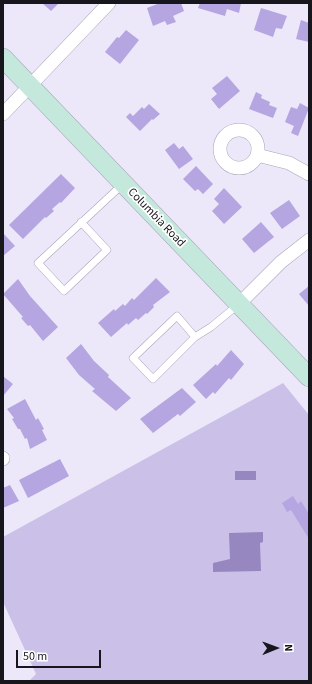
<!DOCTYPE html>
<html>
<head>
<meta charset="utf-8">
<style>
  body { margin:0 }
  #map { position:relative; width:312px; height:684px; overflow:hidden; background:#ece8f9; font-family:"Source Sans 3",sans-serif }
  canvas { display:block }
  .frame { position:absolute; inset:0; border:4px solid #17161c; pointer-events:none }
  .north { position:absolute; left:256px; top:628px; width:40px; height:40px; -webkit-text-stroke:3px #fff; paint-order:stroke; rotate:89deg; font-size:11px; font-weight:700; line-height:16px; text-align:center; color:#17161c }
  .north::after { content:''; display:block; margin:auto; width:14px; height:18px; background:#17161c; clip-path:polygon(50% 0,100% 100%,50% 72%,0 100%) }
  .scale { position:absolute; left:16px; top:650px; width:85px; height:18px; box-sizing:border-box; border:2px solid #17161c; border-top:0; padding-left:5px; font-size:12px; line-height:14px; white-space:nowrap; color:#17161c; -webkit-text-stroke:3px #fff; paint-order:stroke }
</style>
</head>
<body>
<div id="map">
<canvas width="312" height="684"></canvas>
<div class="frame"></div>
<div class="north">N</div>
<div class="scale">50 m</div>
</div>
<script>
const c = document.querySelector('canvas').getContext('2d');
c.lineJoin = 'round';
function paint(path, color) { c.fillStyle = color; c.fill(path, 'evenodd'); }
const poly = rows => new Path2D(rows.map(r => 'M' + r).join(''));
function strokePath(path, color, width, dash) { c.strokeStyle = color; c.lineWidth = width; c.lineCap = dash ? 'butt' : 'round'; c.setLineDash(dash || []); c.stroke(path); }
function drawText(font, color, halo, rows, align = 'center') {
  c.font = font + ' "Source Sans 3",sans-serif'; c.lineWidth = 3.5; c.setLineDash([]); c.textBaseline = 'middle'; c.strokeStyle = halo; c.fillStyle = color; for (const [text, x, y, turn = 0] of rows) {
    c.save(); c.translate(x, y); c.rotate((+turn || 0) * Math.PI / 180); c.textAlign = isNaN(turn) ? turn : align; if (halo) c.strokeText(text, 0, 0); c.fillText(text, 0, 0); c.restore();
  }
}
const green = poly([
  [283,383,309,415,309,681,29,681,36,674,3,602,3,537]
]);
const water = poly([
  [235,471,256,471,256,480,235,480],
  [263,532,263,542,260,543,261,571,213,572,213,563,230,559,229,533]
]);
const building = poly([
  [42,3,59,3,51,11],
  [160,3,181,3,184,11,173,16,176,22,167,25,165,21,153,26,147,8],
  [200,3,241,3,239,13,227,9,225,16,198,8],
  [261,8,287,16,282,29,276,28,273,37,254,30],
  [301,20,309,23,309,42,296,39],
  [126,30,139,40,120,64,105,52,117,37,119,38],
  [227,76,240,91,219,109,211,99,217,94,212,88],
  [256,92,262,95,261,98,270,102,269,105,277,108,273,118,249,109],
  [300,103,309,108,298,136,291,133,294,126,285,122,291,107,297,109],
  [149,104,160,114,153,120,152,119,140,131,126,117,130,113,133,116,142,107,144,109],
  [174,143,179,149,183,146,193,159,179,169,165,150],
  [196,166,213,184,203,194,198,189,195,191,183,179],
  [61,174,75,188,61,203,60,202,52,209,54,211,46,218,45,217,23,239,9,225],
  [224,188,242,207,224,224,212,211,219,204,214,199],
  [289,200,300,216,282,229,270,213],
  [261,222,274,237,254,253,242,239],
  [3,233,15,246,3,256],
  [156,278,170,292,153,305,154,307,147,314,146,313,138,320,136,318,128,325,127,323,111,337,98,323,114,309,115,311,123,304,125,306,132,298,134,300],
  [18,279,30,296,58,327,43,341,30,325,28,326,21,318,23,317,3,294],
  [309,286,309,306,299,294],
  [81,344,94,361,109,375,108,377,131,398,116,411,92,391,95,389,79,375,66,358],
  [231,350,244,364,231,380,229,378,215,394,213,392,206,399,193,385,216,364,217,366],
  [4,377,13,384,3,396,3,378],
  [182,388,196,402,180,416,178,414,153,433,140,419],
  [25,399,36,420,38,418,44,429,42,430,47,440,30,449,27,438,25,439,20,429,18,429,12,419,14,418,7,409],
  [60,459,69,476,28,498,19,480],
  [10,485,19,501,3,508,3,488],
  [293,496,298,504,301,501,309,514,309,539,291,510,287,512,282,503]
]);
const lane = poly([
  [81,222,107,250,64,291,38,263,123,184],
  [195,337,153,379,133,358,177,316,195,337,211,327,239,304]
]);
const street = poly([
  [3,114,109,3],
  '220 149a19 19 0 1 1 38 0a19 19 0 1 1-38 0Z',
  [257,155,289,163,309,174],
  [239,304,281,262,309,240],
  [3,458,3,459]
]);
const secondary = poly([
  [3,58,309,377]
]);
const streetNames = [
  ["Columbia Road",156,218,46]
];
paint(green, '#cbc1e8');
paint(water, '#9787c0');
paint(building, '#b5a5e0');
strokePath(lane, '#a9a5b6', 8);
strokePath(street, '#a9a5b6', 14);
strokePath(secondary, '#a9a5b6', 20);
strokePath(lane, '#fff', 7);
strokePath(street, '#fff', 13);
strokePath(secondary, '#c5e8dd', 19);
drawText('12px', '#17161c', '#fff', streetNames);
</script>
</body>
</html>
